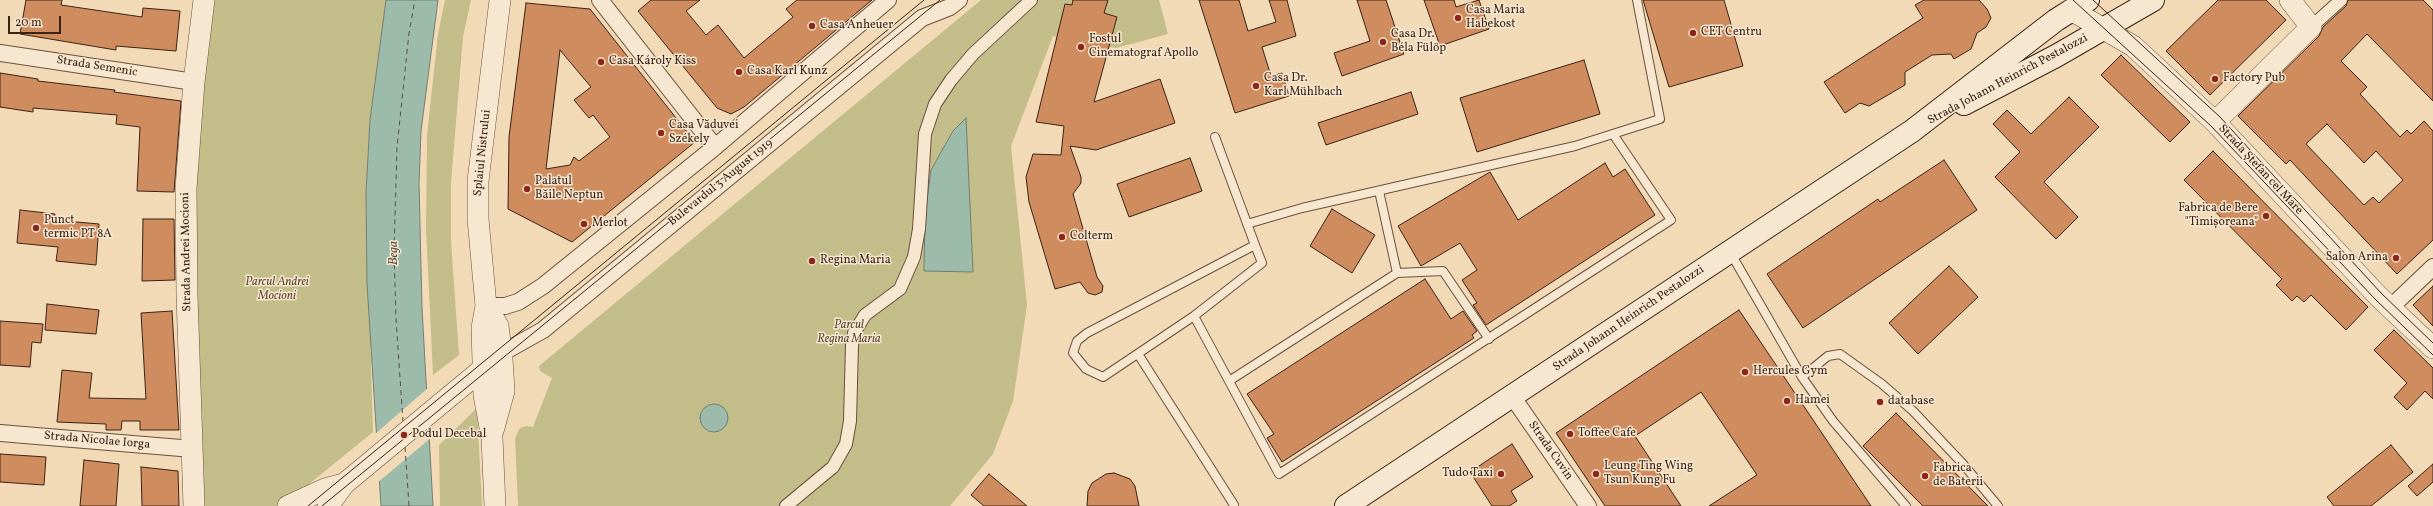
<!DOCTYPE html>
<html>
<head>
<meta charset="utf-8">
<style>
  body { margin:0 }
  #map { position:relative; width:2433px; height:506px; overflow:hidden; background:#f2dab7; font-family:Vollkorn,serif }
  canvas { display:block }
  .scale { position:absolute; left:8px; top:16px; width:53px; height:18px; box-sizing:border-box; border:2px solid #3b2216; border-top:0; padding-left:5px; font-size:12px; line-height:14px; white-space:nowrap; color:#3b2216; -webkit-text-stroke:3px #f7e7d0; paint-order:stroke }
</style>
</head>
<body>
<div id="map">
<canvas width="2433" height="506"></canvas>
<div class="scale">20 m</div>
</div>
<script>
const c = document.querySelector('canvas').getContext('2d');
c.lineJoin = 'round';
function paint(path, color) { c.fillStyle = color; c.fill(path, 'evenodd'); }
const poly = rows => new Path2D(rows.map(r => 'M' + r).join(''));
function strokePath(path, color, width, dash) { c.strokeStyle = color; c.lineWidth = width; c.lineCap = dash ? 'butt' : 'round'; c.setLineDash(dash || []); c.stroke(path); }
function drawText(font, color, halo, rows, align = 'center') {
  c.font = font + ' Vollkorn,serif'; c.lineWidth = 3; c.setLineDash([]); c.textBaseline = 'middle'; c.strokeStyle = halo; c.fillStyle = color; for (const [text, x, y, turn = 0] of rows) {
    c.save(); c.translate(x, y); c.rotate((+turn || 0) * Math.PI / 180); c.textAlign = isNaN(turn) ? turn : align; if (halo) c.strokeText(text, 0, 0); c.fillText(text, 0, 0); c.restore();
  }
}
const green = poly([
  [204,0,386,0,370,120,366,193,373,432,282,506,195,506,187,295],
  [445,0,471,0,463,37,451,183,451,241,459,355,433,375,426,229,427,135,438,34],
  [981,0,1159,0,1168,34,1116,48,1053,36,1011,146,1027,305,1013,401,993,454,950,506,518,506,515,438,520,428,527,426,533,427,552,378,540,371,539,366],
  [477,408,482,506,440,506,439,445]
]);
const water = poly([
  [386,0,438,0,421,131,419,183,422,308,433,506,381,506,367,283,366,193,370,120,386,0],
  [966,118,973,272,924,271,925,215,931,170,953,131,966,118],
  '700 418a14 14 0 1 1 28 0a14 14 0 1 1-28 0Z'
]);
const pier = poly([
  [429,387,432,437,377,483,374,435]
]);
const ferry = poly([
  [403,422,396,319,394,251,397,147,409,33,415,0],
  [405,447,409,506]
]);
const building = poly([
  [26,0,62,0,61,5,142,17,143,8,180,11,176,51,116,46,116,50,20,34,26,0],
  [651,0,700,0,686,11,706,35,718,25,744,58,793,17,786,9,797,0,872,0,744,107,731,114,717,108,638,11,651,0],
  [1073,0,1108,0,1104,13,1117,17,1094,102,1160,79,1175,123,1096,150,1070,146,1081,177,1081,183,1073,194,1097,277,1103,286,1102,292,1095,295,1088,293,1080,282,1055,289,1029,202,1026,177,1033,154,1061,155,1064,126,1036,122,1065,4,1072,5,1073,0],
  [1199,0,1239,0,1248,31,1276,22,1269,0,1287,0,1296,36,1262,47,1271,76,1282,73,1289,96,1235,113,1199,0],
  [1357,0,1386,0,1404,54,1342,76,1334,53,1370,41,1357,0],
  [1424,0,1454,0,1456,7,1479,0,1489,29,1440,46,1424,0],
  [1643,0,1724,0,1743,66,1669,87,1643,0],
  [1924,0,1979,0,1987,9,1991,18,1986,27,1977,33,1971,49,1954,59,1951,54,1932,55,1905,72,1905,85,1869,106,1860,103,1845,113,1824,82,1923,18,1915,5,1924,0],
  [2218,0,2266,0,2286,20,2210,95,2166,51,2218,0],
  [2348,0,2423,0,2433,10,2433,101,2367,34,2341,61,2367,87,2360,94,2400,137,2407,130,2411,134,2424,121,2433,131,2433,240,2397,274,2290,160,2286,164,2238,116,2319,36,2323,27,2346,6,2348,0],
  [2327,124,2364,163,2376,151,2403,180,2379,203,2373,197,2364,205,2306,144,2327,124],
  [526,3,590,9,695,142,572,242,508,209,509,137,526,3],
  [560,50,591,87,574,100,589,118,593,115,610,137,579,161,574,157,570,165,546,169,560,50],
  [2121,55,2190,122,2170,142,2101,75,2121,55],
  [1584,60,1600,114,1477,152,1460,98,1584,60],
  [0,73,38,79,38,81,115,90,114,92,181,101,174,192,137,191,140,127,116,124,117,115,33,108,33,112,0,107,0,73],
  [1411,92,1418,114,1326,145,1318,123,1411,92],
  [2069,97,2099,127,2044,182,2078,217,2056,239,1995,177,2020,152,1993,124,2007,110,2031,134,2069,97],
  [2213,151,2368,307,2346,330,2311,295,2304,302,2297,296,2292,301,2276,285,2282,279,2184,180,2213,151],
  [1190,158,1202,191,1129,217,1117,184,1190,158],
  [1944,160,1977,210,1803,328,1767,274,1878,199,1880,202,1944,160],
  [1605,163,1613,177,1625,169,1655,215,1486,325,1473,305,1477,303,1462,280,1477,270,1460,243,1421,266,1398,226,1490,172,1518,220,1605,163],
  [1332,209,1375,235,1352,273,1310,246,1332,209],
  [20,210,55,214,54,220,99,224,96,265,56,261,58,247,17,243,20,210],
  [143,219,174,219,175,280,142,281,143,219],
  [1949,266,1978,297,1918,354,1889,323,1949,266],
  [1425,279,1451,319,1463,311,1477,331,1472,335,1474,338,1282,462,1267,438,1274,434,1247,394,1425,279],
  [2433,286,2433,326,2413,305,2433,286],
  [47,304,99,310,96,334,45,330,47,304],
  [1739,310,1871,506,1709,506,1757,475,1701,392,1635,436,1681,506,1605,506,1556,433,1739,310],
  [172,311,179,430,140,430,140,421,122,421,121,430,106,430,106,424,57,422,62,370,92,373,89,398,146,399,141,313,172,311],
  [0,321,43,324,41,343,32,342,30,367,0,365,0,321],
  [2394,330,2433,368,2433,399,2425,391,2407,410,2394,397,2407,383,2374,350,2394,330],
  [1896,413,1988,506,1923,506,1863,446,1896,413],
  [1512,444,1533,477,1511,491,1517,501,1509,506,1492,506,1470,472,1512,444],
  [2391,445,2413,472,2371,506,2334,506,2327,497,2391,445],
  [0,454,46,457,44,485,0,482,0,454],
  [84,460,119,464,116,506,80,506,84,460],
  [2433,464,2433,482,2417,496,2408,486,2433,464],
  [141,467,178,471,179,506,142,506,141,467],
  [1114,473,1130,479,1135,486,1139,506,1087,506,1088,491,1092,483,1106,474,1114,473],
  [989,474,1027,506,984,506,971,495,989,474]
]);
const service = poly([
  [1215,137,1255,245,1087,333,1077,341,1073,353,1086,369,1103,377,1194,316,1262,263,1255,245],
  [1379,191,1397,273],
  [1247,224,1302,208,1575,146,1660,119,1637,0],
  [1730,252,1802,377,1833,421,1906,506],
  [1194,316,1279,474,1671,220,1613,134],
  [1138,354,1234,505],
  [1802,377,1828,356,1840,354,1882,384,1913,411,1963,464,1998,506],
  [1229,381,1397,273,1443,271,1489,339]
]);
const pedestrian = poly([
  [2311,27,2341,0],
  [786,506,833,467,846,444,850,421,852,345,854,333,865,315,900,289,914,257,919,229,925,134,935,104,951,80,973,54,1031,0]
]);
const minor = poly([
  [600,0,715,147],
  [0,53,194,82],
  [486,306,505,306,518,302,543,286,715,147,888,0],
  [2391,307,2433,267],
  [502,353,543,330,922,18,950,7,959,0],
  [1512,396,1588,506],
  [0,433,193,449]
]);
const tertiary = poly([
  [2071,10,2133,46,2215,122,2378,296,2433,348],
  [2215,122,2311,27,2290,0],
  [486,306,498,326,502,359,504,391,493,431],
  [194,506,187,295,186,188,194,82,204,0],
  [288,506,325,489,344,484],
  [328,506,344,484,502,353],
  [495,506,492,438,484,395,482,328,486,306,478,219,478,181,500,0]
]);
const secondary = poly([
  [1964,104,2056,56,2153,0],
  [1346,506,1912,131,2056,20,2088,0]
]);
const tram = poly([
  [2073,0,2211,126,2375,299,2433,355],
  [2093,0,2220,117,2381,293,2433,343],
  [308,506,924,0],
  [322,506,940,0]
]);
const markers = [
  [1458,18,4,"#8f2418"],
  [812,26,4,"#8f2418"],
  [1693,33,4,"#8f2418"],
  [1383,42,4,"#8f2418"],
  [1081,47,4,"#8f2418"],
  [601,62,4,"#8f2418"],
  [739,72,4,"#8f2418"],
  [2215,79,4,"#8f2418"],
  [1256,86,4,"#8f2418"],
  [661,133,4,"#8f2418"],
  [527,189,4,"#8f2418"],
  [2266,216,4,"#8f2418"],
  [584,224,4,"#8f2418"],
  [36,228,4,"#8f2418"],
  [1062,237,4,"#8f2418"],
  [2396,258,4,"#8f2418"],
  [812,261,4,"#8f2418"],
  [1745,372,4,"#8f2418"],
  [1787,401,4,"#8f2418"],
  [1880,402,4,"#8f2418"],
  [1570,434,4,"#8f2418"],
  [404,435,4,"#8f2418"],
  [1501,474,4,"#8f2418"],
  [1596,474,4,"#8f2418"],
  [1925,476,4,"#8f2418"]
];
const poiNames = [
  ["Casa Maria",1466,11],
  ["Habekost",1466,25],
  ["Casa Anheuer",820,26],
  ["CET Centru",1701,33],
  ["Casa Dr.",1391,35],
  ["Béla Fülöp",1391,49],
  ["Fostul",1089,40],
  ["Cinematograf Apollo",1089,54],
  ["Casa Károly Kiss",609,62],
  ["Casa Karl Kunz",747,72],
  ["Casa Dr.",1264,79],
  ["Karl Mühlbach",1264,93],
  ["Factory Pub",2223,79],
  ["Casa Văduvei",669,126],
  ["Székely",669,140],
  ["Palatul",535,182],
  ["Băile Neptun",535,196],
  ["Fabrica de Bere",2258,209,"right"],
  ["\"Timișoreana\"",2258,223,"right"],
  ["Punct",44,221],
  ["termic PT 8A",44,235],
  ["Merlot",592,224],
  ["Colterm",1070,237],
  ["Salon Arina",2388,258,"right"],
  ["Regina Maria",820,261],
  ["Hercules Gym",1753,372],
  ["Hamei",1795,401],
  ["database",1888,402],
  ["Toffee Cafe",1578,434],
  ["Podul Decebal",412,435],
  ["Leung Ting Wing",1604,467],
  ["Tsun Kung Fu",1604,481],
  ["Fabrica",1933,469],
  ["de Baterii",1933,483],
  ["Tudo Taxi",1493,474,"right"]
];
const streetNames = [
  ["Strada Semenic",97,67,9],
  ["Strada Johann Heinrich Pestalozzi",2008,80,-28],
  ["Splaiul Nistrului",483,153,-84],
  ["Strada Ștefan cel Mare",2260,170,47],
  ["Bulevardul 3 August 1919",721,183,-39],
  ["Strada Andrei Mocioni",187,252,-91],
  ["Strada Johann Heinrich Pestalozzi",1629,319,-34],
  ["Strada Nicolae Iorga",97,441,5],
  ["Strada Cuvin",1550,451,55]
];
const parkNames = [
  ["Parcul Andrei",277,283],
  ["Mocioni",277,297],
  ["Parcul",849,326],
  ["Regina Maria",849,340]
];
const waterNames = [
  ["Bega",395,253,-90]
];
paint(green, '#c2bd89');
paint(water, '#9cbbab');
strokePath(water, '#757e6f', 1);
paint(pier, '#f2dab7');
strokePath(ferry, '#585043', 1, [5, 4]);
paint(building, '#cf8c5f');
strokePath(building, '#3b2216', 1);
strokePath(service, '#69503e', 10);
strokePath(pedestrian, '#69503e', 14);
strokePath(minor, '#69503e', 18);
strokePath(tertiary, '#69503e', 22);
strokePath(secondary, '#3b2216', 24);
strokePath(service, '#f7e7d0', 8);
strokePath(pedestrian, '#f7e7d0', 12);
strokePath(minor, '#f7e7d0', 16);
strokePath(tertiary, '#f7e7d0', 21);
strokePath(secondary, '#f7e7d0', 22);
strokePath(tram, '#3b2216', 1);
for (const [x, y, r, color] of markers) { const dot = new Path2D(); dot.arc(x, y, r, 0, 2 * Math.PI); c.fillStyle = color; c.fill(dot); strokePath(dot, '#f7e7d0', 1.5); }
drawText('12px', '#3b2216', '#f7e7d0', poiNames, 'left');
drawText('12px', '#3b2216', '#f7e7d0', streetNames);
drawText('italic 12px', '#5d4933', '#f7e7d0', parkNames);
drawText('italic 13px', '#585043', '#f7e7d0', waterNames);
</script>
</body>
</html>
